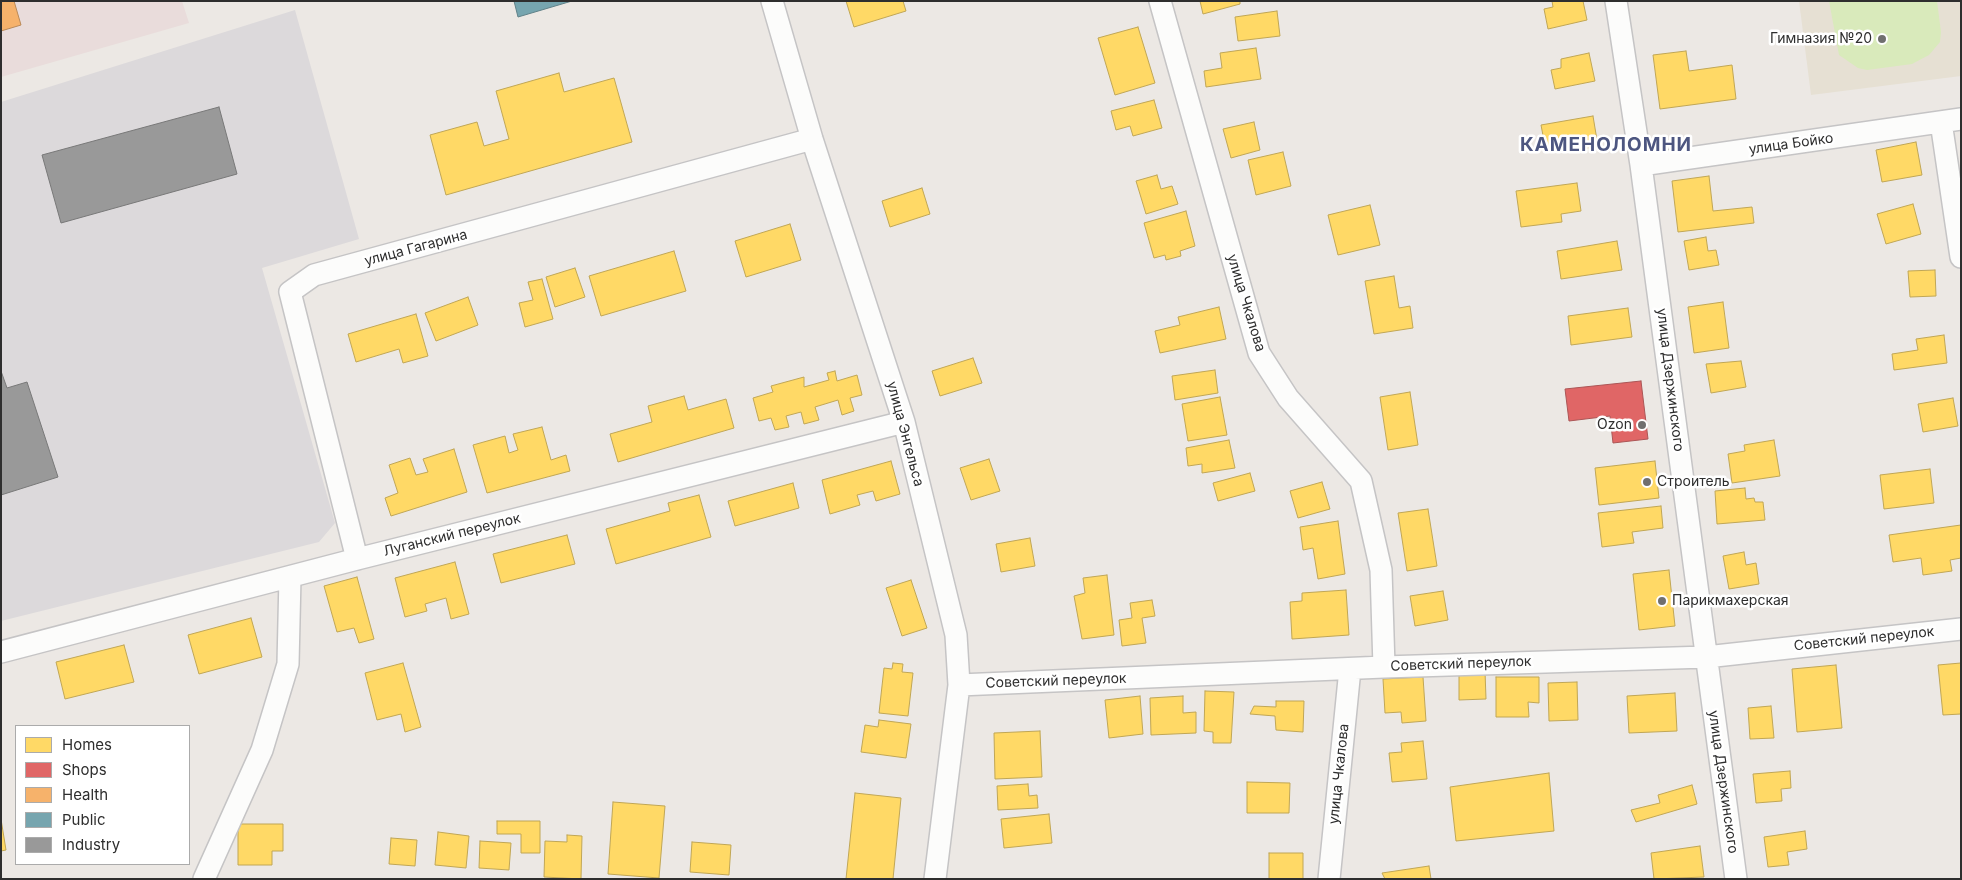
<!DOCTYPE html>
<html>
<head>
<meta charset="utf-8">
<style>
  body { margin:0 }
  #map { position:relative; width:1962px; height:880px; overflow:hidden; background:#ece8e4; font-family:Inter,sans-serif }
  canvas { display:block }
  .frame { position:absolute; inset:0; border:2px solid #2e2e2e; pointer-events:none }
  .legend { position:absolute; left:15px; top:725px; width:175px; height:140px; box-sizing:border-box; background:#fff; border:1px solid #ababab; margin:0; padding:6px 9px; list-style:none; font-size:15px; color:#2e2e2e }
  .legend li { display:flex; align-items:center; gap:10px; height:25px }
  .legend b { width:25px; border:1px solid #ababab }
</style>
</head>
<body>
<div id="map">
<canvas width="1962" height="880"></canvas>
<div class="frame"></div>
<ul class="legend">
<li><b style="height:14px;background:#ffd966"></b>Homes</li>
<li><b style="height:14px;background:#e06666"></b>Shops</li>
<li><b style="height:14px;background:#f6b26b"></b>Health</li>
<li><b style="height:14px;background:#76a5af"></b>Public</li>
<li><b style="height:14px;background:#999"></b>Industry</li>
</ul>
</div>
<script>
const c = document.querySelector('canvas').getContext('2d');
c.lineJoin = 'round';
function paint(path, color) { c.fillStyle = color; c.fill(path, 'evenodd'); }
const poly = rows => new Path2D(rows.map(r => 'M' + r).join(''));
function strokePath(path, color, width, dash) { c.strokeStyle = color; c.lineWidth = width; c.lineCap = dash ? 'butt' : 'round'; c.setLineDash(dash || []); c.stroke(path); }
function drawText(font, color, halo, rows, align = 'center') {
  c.font = font + ' Inter,sans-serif'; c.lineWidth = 5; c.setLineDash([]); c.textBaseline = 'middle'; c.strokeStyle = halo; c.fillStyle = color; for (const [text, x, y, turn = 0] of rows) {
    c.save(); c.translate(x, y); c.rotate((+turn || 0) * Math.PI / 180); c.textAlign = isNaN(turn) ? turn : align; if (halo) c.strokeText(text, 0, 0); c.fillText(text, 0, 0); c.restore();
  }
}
const industrial = poly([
  [295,10,359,239,262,268,335,523,319,542,1,621,1,102]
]);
const education = poly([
  [1799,1,1961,1,1961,76,1811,95]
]);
const medical = poly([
  [1,1,182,1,189,23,1,77]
]);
const pitch = poly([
  [1829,1,1937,1,1941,32,1940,42,1929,55,1912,64,1867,70,1858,68,1839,55]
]);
const homes = poly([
  [846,1,903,1,906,11,854,27,846,1],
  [1200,1,1240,1,1240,4,1203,14,1200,1],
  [1552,1,1583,1,1587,20,1548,29,1544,9,1553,7,1552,1],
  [1277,11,1280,36,1238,41,1235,17,1277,11],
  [1138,27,1155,83,1115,95,1098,38,1138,27],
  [1256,48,1261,79,1206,87,1204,71,1222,68,1220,53,1256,48],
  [1686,51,1689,71,1732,65,1736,99,1660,109,1653,55,1686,51],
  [1589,53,1595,81,1555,89,1551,70,1561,68,1561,59,1589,53],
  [559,73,564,92,614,78,632,142,446,195,430,135,477,122,484,146,509,139,496,91,559,73],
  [1154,100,1162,128,1133,136,1130,126,1116,130,1111,111,1154,100],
  [1593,116,1598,146,1569,151,1568,142,1545,146,1541,125,1593,116],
  [1254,122,1260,150,1231,158,1223,129,1254,122],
  [1916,142,1922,175,1882,182,1876,150,1916,142],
  [1283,152,1291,186,1256,195,1248,160,1283,152],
  [1157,175,1161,189,1172,186,1178,204,1146,214,1136,181,1157,175],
  [1709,176,1713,211,1752,207,1754,223,1678,232,1672,181,1709,176],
  [1577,183,1581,211,1561,214,1562,222,1521,227,1516,191,1577,183],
  [922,188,930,214,890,227,882,201,922,188],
  [1913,204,1921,234,1886,244,1877,214,1913,204],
  [1370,205,1380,245,1338,255,1328,215,1370,205],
  [1186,211,1195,246,1180,251,1181,256,1166,260,1165,255,1154,258,1144,223,1186,211],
  [790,224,801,260,746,277,735,241,790,224],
  [1706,237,1708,251,1716,250,1719,265,1689,270,1684,241,1706,237],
  [1617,241,1622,270,1561,279,1557,251,1617,241],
  [674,251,686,291,601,316,589,276,674,251],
  [575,268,585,297,555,307,546,277,575,268],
  [1935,270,1936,296,1910,297,1908,271,1935,270],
  [1394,276,1399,308,1410,306,1413,328,1374,334,1365,281,1394,276],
  [542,279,553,319,525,327,519,303,533,300,528,282,542,279],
  [468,297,478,325,436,341,425,313,468,297],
  [1723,302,1729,348,1694,353,1688,307,1723,302],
  [1219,307,1226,339,1160,353,1155,331,1180,325,1178,317,1219,307],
  [1628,308,1632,337,1571,345,1568,316,1628,308],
  [416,314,428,356,403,363,399,349,356,362,348,334,416,314],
  [1944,335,1947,363,1894,370,1892,354,1918,350,1916,339,1944,335],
  [973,358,982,383,940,396,932,371,973,358],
  [1741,361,1746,387,1711,393,1706,364,1741,361],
  [1215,370,1218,393,1175,400,1172,376,1215,370],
  [835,371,837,381,857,375,862,395,850,398,854,411,842,415,838,400,815,407,819,420,804,424,801,412,786,416,789,427,775,430,771,418,759,421,753,398,773,392,771,386,804,377,804,387,829,380,827,373,835,371],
  [1410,392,1418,445,1388,450,1380,397,1410,392],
  [684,396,688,410,726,399,734,428,618,462,610,434,652,422,648,406,684,396],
  [1220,397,1227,435,1188,441,1182,404,1220,397],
  [1953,398,1958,426,1923,432,1918,404,1953,398],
  [542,427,551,460,566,455,570,471,487,493,473,445,505,436,509,453,518,450,513,434,542,427],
  [1229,440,1235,468,1202,473,1202,464,1188,466,1186,448,1229,440],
  [1774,440,1780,476,1732,483,1728,454,1745,451,1744,445,1774,440],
  [454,449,467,492,391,516,385,498,398,493,389,465,410,458,416,475,428,472,423,459,454,449],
  [989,459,1000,491,971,500,960,468,989,459],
  [891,461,900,494,876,501,873,491,857,495,860,505,830,514,822,480,891,461],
  [1655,461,1659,498,1599,505,1595,468,1655,461],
  [1930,469,1934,503,1884,509,1880,475,1930,469],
  [1250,473,1255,491,1218,501,1213,483,1250,473],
  [1322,482,1330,509,1298,518,1290,491,1322,482],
  [793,483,799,508,735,526,728,501,793,483],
  [1745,488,1746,499,1754,498,1755,502,1763,502,1765,520,1717,524,1715,491,1745,488],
  [699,495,711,537,616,564,606,529,670,511,668,503,699,495],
  [1661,506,1663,528,1632,532,1634,543,1602,547,1598,513,1661,506],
  [1428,509,1437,566,1407,571,1398,513,1428,509],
  [1338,521,1345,574,1318,579,1313,548,1303,550,1300,527,1338,521],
  [1961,525,1961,558,1950,560,1952,571,1923,575,1921,558,1893,562,1889,535,1961,525],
  [567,535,575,564,501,583,493,554,567,535],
  [1030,538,1035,566,1001,572,996,544,1030,538],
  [1744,552,1746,565,1756,563,1759,584,1729,589,1723,556,1744,552],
  [455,562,469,614,451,619,446,598,425,604,427,611,405,617,395,578,455,562],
  [1669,570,1675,626,1639,630,1633,574,1669,570],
  [1107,575,1114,635,1082,639,1074,596,1085,593,1083,578,1107,575],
  [357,577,374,639,359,643,354,628,337,632,324,586,357,577],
  [911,580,927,628,902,636,886,588,911,580],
  [1346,590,1349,635,1292,639,1290,602,1302,601,1302,593,1346,590],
  [1443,591,1448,620,1415,626,1410,596,1443,591],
  [1152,600,1155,616,1142,618,1146,643,1122,646,1119,620,1132,618,1130,603,1152,600],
  [251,618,262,657,199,674,188,635,251,618],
  [124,645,134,682,65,699,56,662,124,645],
  [403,663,421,727,405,732,401,714,377,720,365,673,403,663],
  [893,663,903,664,902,672,913,673,908,716,879,713,884,668,892,669,893,663],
  [1961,663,1961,714,1943,715,1938,665,1961,663],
  [1836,665,1842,728,1797,732,1792,669,1836,665],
  [1485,671,1486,699,1459,700,1459,672,1485,671],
  [1423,677,1426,721,1402,723,1401,712,1385,713,1383,679,1423,677],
  [1496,677,1539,677,1539,703,1528,702,1529,717,1496,717,1496,677],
  [1577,682,1578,720,1549,721,1548,683,1577,682],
  [1205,691,1234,692,1231,743,1213,743,1213,732,1204,731,1205,691],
  [1675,693,1677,731,1629,733,1627,696,1675,693],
  [1140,696,1143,734,1109,738,1105,700,1140,696],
  [1183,696,1183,713,1196,712,1196,733,1151,735,1150,698,1183,696],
  [1276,701,1304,701,1303,732,1276,730,1275,716,1250,714,1254,706,1276,707,1276,701],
  [1771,706,1774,738,1750,739,1748,708,1771,706],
  [879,720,911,724,906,758,861,752,865,725,878,727,879,720],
  [1040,731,1042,777,995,779,994,733,1040,731],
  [1423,741,1427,779,1392,782,1389,753,1402,752,1401,743,1423,741],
  [1790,771,1791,788,1781,789,1782,801,1756,803,1753,774,1790,771],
  [1549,773,1554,831,1456,841,1450,787,1549,773],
  [1247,782,1290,783,1289,813,1247,813,1247,782],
  [1028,784,1029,796,1037,795,1038,808,998,810,997,786,1028,784],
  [1692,785,1697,804,1636,822,1631,810,1660,803,1658,795,1692,785],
  [855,793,901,798,893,879,846,879,855,793],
  [613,802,665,806,659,878,608,874,613,802],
  [1049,814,1052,843,1004,848,1001,819,1049,814],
  [1,819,6,850,1,851,1,819],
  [497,821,540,821,540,853,521,853,521,834,497,834,497,821],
  [238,824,283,824,283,851,272,851,272,865,238,865,238,824],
  [1805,831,1807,849,1787,852,1789,865,1768,867,1764,837,1805,831],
  [438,832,469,836,466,868,435,865,438,832],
  [567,835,582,836,581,879,544,877,545,841,567,842,567,835],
  [391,838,417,840,415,866,389,864,391,838],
  [480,841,511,843,509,870,479,868,480,841],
  [692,842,731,845,729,875,690,872,692,842],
  [1700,846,1704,877,1654,879,1651,853,1700,846],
  [1269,853,1303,853,1303,879,1269,879,1269,853],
  [1429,866,1431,879,1385,879,1382,873,1429,866]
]);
const shops = poly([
  [1641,381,1648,439,1613,443,1610,416,1569,421,1565,389,1641,381]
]);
const health = poly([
  [1,1,14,1,21,25,1,31,1,1]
]);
const public = poly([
  [514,1,572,1,518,17,514,1]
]);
const industry = poly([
  [219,107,237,174,61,223,42,155,219,107],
  [1,371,7,388,27,382,58,477,1,495,1,371]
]);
const street = poly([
  [772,1,812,139,904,422,956,635,959,685,935,879],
  [1160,1,1259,353,1288,398,1361,481,1381,570,1384,667],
  [1616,1,1641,165,1736,879],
  [1941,122,1961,257],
  [1641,165,1961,119],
  [357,559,290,292,314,275,812,139],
  [1,652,357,559,904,422],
  [959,685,1384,667,1706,657,1961,629],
  [204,879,262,750,288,664,290,577],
  [1329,879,1350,669]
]);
const markers = [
  [1882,39,5,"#706f6e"],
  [1642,425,5,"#706f6e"],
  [1647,482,5,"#706f6e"],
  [1662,601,5,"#706f6e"]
];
const poiNames = [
  ["Гимназия №20",1872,39],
  ["Ozon",1632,425],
  ["Строитель",1657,482,"left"],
  ["Парикмахерская",1672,601,"left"]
];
const streetNames = [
  ["улица Бойко",1791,144,-8],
  ["улица Гагарина",416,248,-15],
  ["улица Чкалова",1246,303,73],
  ["улица Дзержинского",1670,380,83],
  ["улица Энгельса",905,434,75],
  ["Луганский переулок",452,535,-14],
  ["Советский переулок",1864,639,-6],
  ["Советский переулок",1461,664,-2],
  ["Советский переулок",1056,681,-2],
  ["улица Чкалова",1339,774,-84],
  ["улица Дзержинского",1723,782,82]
];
const districtNames = [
  ["КАМЕНОЛОМНИ",1606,145]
];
paint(industrial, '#dcd9db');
paint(education, '#e6e0d3');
paint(medical, '#e9dcdb');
paint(pitch, '#d9eabb');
paint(homes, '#ffd966');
strokePath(homes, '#c0a655', 1);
paint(shops, '#e06666');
strokePath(shops, '#ab5555', 1);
paint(health, '#f6b26b');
strokePath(health, '#ba8a59', 1);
paint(public, '#76a5af');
strokePath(public, '#608188', 1);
paint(industry, '#999');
strokePath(industry, '#797979', 1);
strokePath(street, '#c5c4c5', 24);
strokePath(street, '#fcfcfb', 21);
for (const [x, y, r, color] of markers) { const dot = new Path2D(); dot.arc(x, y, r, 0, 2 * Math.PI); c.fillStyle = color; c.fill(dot); strokePath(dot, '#fff', 2); }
drawText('14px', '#2e2e2e', '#fff', poiNames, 'right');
drawText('14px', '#2e2e2e', '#fff', streetNames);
c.letterSpacing = '1px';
drawText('bold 19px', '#4d5680', '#fff', districtNames);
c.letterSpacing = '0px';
</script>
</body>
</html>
